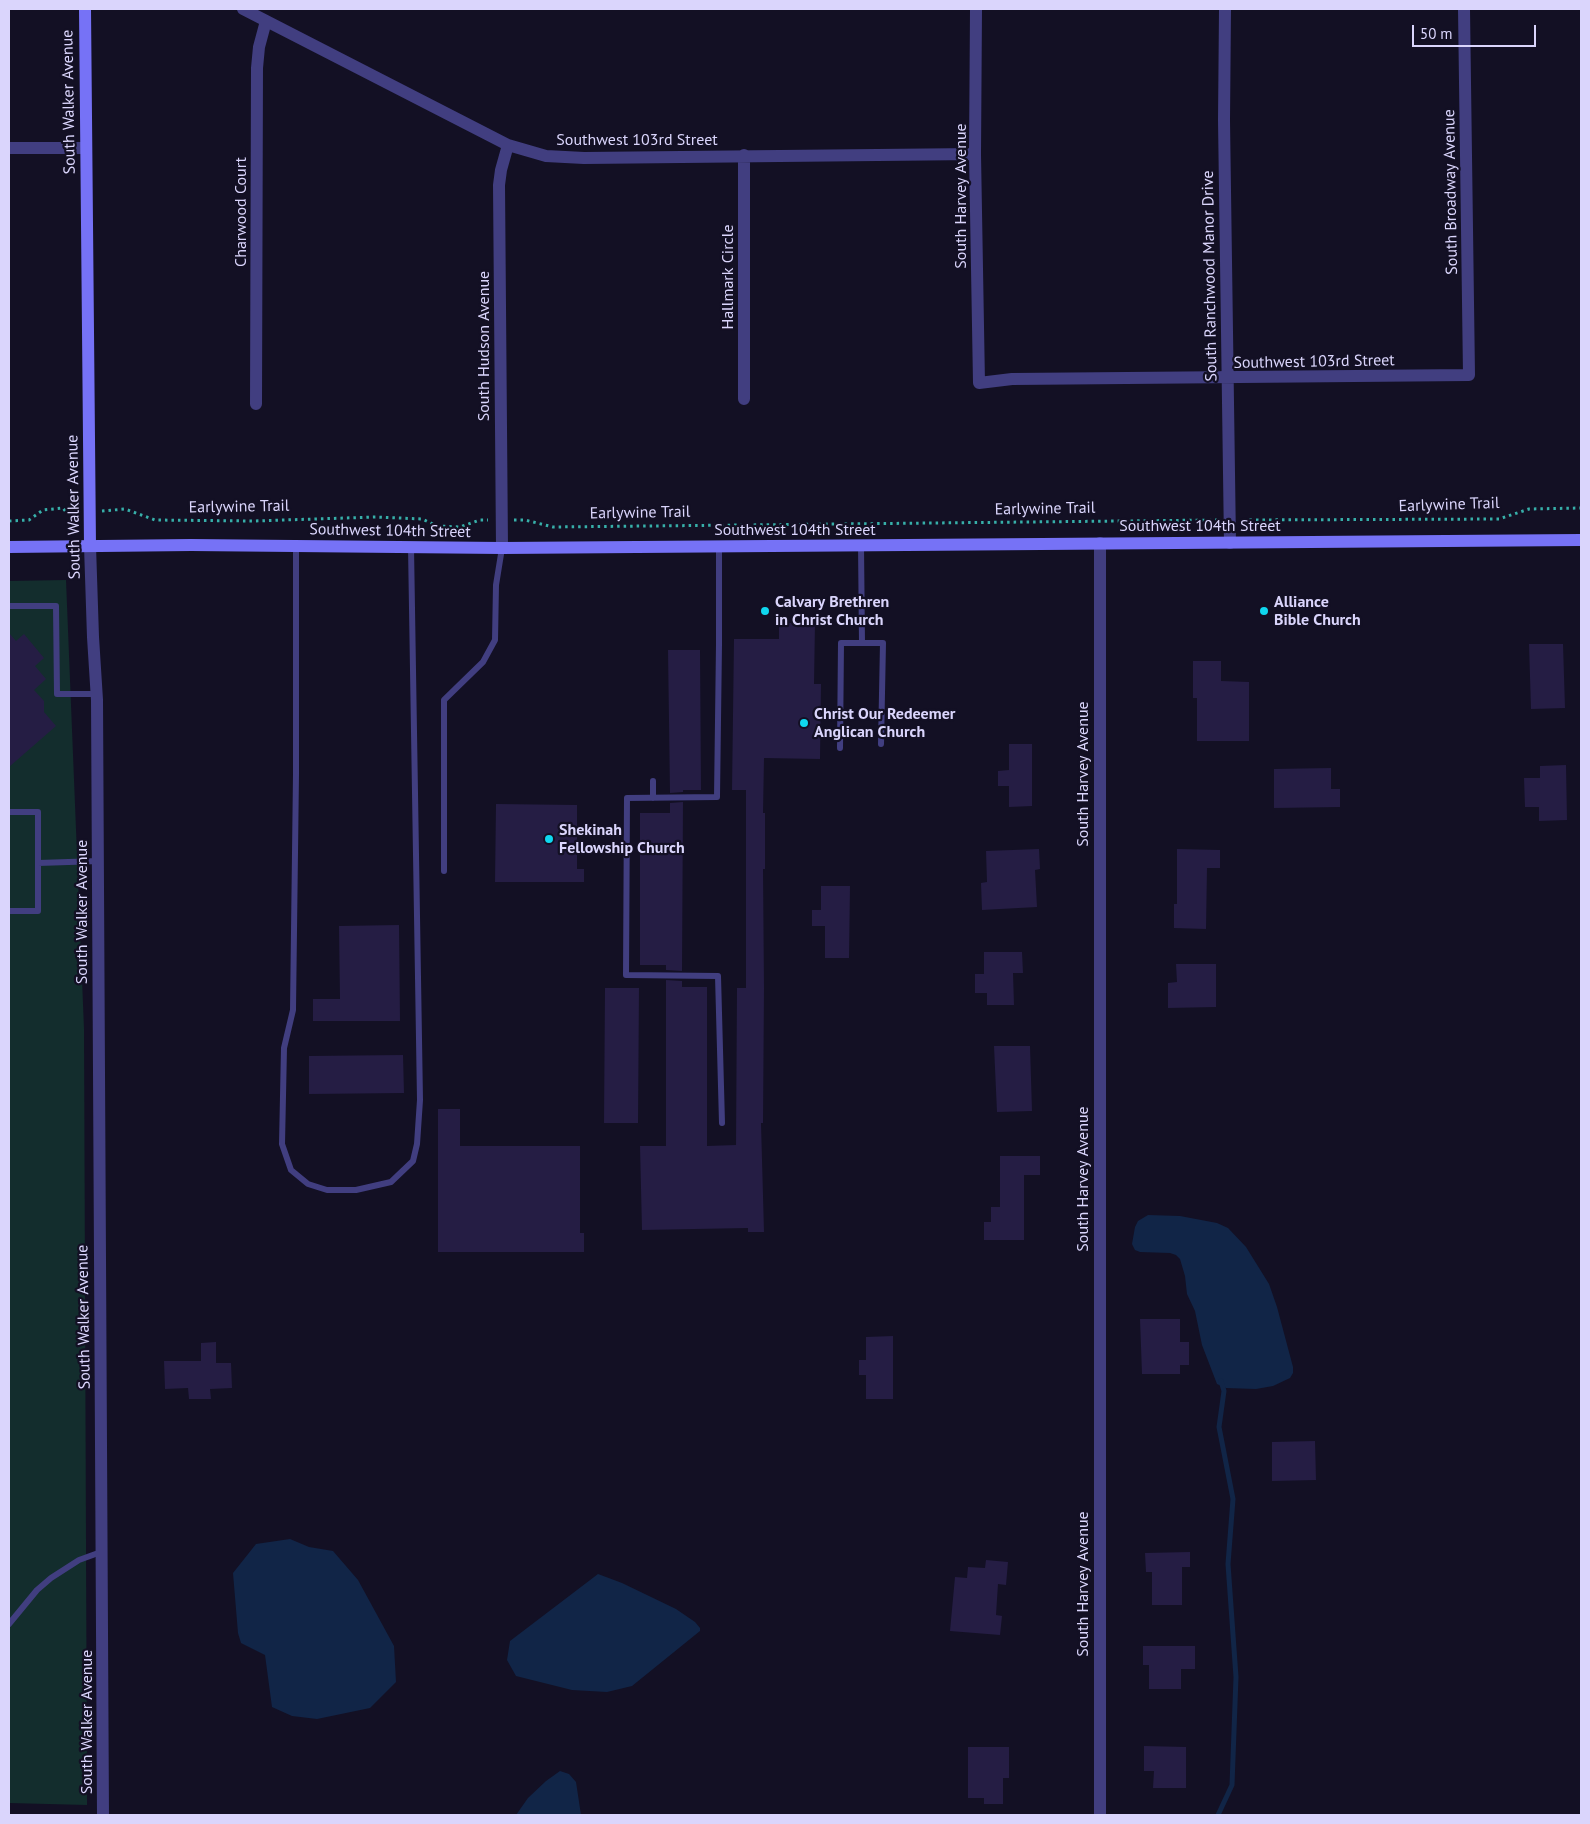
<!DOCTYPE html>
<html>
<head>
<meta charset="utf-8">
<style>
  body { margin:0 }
  #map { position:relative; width:1590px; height:1824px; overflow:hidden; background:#131024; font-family:"PT Sans",sans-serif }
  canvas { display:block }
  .frame { position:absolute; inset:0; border:10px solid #dad5fc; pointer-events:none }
  .scale { position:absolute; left:1412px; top:25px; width:124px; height:22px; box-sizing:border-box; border:2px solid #dad5fc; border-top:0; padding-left:6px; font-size:15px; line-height:18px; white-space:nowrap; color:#dad5fc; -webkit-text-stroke:4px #131024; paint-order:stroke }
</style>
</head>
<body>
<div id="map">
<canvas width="1590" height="1824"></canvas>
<div class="frame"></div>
<div class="scale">50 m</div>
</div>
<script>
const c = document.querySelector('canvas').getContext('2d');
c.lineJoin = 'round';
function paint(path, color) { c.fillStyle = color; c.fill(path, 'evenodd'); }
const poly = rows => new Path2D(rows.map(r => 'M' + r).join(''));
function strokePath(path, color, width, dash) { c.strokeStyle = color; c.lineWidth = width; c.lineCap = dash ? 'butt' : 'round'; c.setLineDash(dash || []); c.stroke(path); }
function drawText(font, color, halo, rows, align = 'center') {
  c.font = font + ' "PT Sans",sans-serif'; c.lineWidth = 4.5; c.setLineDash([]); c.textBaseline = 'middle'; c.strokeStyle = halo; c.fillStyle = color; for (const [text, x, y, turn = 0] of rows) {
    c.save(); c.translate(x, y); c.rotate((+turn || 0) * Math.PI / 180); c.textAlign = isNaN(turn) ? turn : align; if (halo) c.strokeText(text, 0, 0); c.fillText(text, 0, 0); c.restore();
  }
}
const green = poly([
  [66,580,84,1029,87,1805,9,1803,9,581]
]);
const water = poly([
  [1148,1215,1180,1216,1217,1223,1228,1228,1246,1247,1269,1284,1277,1307,1293,1367,1293,1373,1290,1378,1273,1386,1256,1389,1226,1388,1217,1384,1202,1345,1195,1311,1187,1294,1185,1276,1180,1259,1176,1255,1170,1253,1140,1252,1135,1250,1132,1244,1135,1227,1138,1221],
  [290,1539,309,1547,333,1551,358,1580,394,1646,396,1682,370,1708,317,1719,292,1716,272,1707,265,1655,241,1643,238,1633,233,1573,256,1544],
  [598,1574,622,1583,676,1609,695,1622,700,1628,700,1631,632,1686,607,1692,572,1690,516,1676,507,1660,510,1641],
  [560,1771,569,1774,576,1782,581,1815,516,1815,528,1798,546,1781]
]);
const stream = poly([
  [1218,1815,1232,1785,1236,1677,1228,1564,1233,1499,1219,1427,1224,1391,1221,1381]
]);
const building = poly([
  [779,623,815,623,814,684,821,684,820,759,764,758,763,813,765,813,765,869,763,869,764,988,763,1123,761,1123,764,1232,748,1232,748,1228,642,1230,640,1146,666,1146,666,980,682,981,682,987,707,987,707,1146,736,1145,737,988,746,988,746,790,732,790,734,639,779,639],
  [9,633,16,641,24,634,44,658,35,666,46,679,34,690,44,701,44,712,56,726,9,767],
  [1529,644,1563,644,1565,708,1531,709],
  [668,650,700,650,701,790,683,790,683,792,670,793],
  [1193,661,1221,661,1221,681,1249,682,1249,741,1197,741,1197,698,1193,698],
  [1009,744,1032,744,1032,806,1009,807,1009,786,998,786,998,771,1009,770],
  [1566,765,1567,820,1539,821,1539,807,1525,807,1524,778,1540,778,1540,766],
  [1331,768,1331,789,1340,789,1340,807,1274,808,1274,769],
  [683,802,682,971,666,970,666,965,640,965,640,813,670,813,670,803],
  [496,804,577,805,577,869,584,869,584,882,495,882],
  [1039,849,1040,869,1035,870,1037,907,982,910,981,883,987,882,986,851],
  [1177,849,1220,850,1220,868,1207,868,1206,929,1174,928,1174,904,1177,904],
  [821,886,850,886,849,958,825,958,825,926,812,926,812,910,821,910],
  [399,925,400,1021,313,1021,313,999,340,999,339,926],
  [984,952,1022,952,1023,973,1013,973,1014,1005,987,1005,987,993,975,993,975,974,984,974],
  [1176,964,1216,964,1216,1007,1168,1008,1168,983,1177,982],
  [605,988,639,988,638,1123,604,1123],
  [994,1046,1030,1046,1032,1111,997,1112],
  [403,1055,404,1093,309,1094,309,1056],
  [438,1109,460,1109,460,1146,580,1146,580,1233,584,1233,584,1252,438,1252],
  [1000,1156,1040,1156,1040,1175,1024,1175,1024,1240,984,1240,984,1222,991,1222,991,1207,1000,1207],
  [1140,1319,1180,1319,1180,1342,1189,1342,1189,1365,1180,1365,1180,1374,1142,1374],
  [893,1336,893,1399,866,1399,866,1375,859,1375,859,1360,866,1360,866,1337],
  [216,1342,216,1363,231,1363,232,1388,210,1389,211,1399,189,1399,188,1388,165,1389,164,1361,201,1361,201,1343],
  [1315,1441,1316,1480,1272,1481,1272,1442],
  [1190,1552,1190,1567,1182,1567,1182,1605,1152,1605,1152,1572,1146,1572,1145,1553],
  [986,1560,1008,1562,1006,1585,998,1584,996,1615,1002,1616,1000,1635,950,1631,955,1577,967,1578,968,1567,985,1568],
  [1143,1646,1195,1646,1195,1669,1181,1669,1181,1689,1149,1689,1149,1665,1143,1665],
  [1144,1746,1186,1747,1186,1788,1153,1788,1154,1771,1144,1771],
  [968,1747,1009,1747,1009,1778,1003,1778,1003,1804,984,1804,984,1798,968,1798]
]);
const path = poly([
  [102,511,125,509,155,520,254,521,376,517,422,519,437,526,460,527,480,520,488,520],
  [514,520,525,520,553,527,1217,520],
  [1243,520,1499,519,1529,509,1581,508],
  [9,521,29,520,43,510,63,508,66,512,76,512]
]);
const service = poly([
  [861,545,862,643,883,643,881,744],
  [296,546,296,774,293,1010,284,1048,282,1144,291,1170,308,1184,327,1190,356,1190,391,1182,413,1161,417,1144,420,1100,411,547],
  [719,546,719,644,717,797,627,798,626,975,718,976,722,1123],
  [9,606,56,606,57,694,97,694],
  [840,748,841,643,862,643],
  [653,781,653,798],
  [9,812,38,812,38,863],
  [444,871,444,700,483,662,495,640,496,585,502,548],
  [9,911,38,911,38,863,99,861],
  [9,1624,37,1590,51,1578,79,1560,101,1552]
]);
const minor = poly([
  [243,9,508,145,546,156,584,158,975,154],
  [976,9,975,154,979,383,1012,379,1469,375,1464,9],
  [1225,9,1224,120,1230,543],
  [9,148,86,148],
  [744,155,744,399],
  [256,404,257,68,259,47,266,21],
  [90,546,93,637,97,700,103,1815],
  [502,548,499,185,501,170,508,145],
  [1100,1815,1100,543]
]);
const secondary = poly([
  [85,9,90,546],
  [9,547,191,545,502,548,1581,540]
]);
const markers = [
  [765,611,5,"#0fd7ef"],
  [1264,611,5,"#0fd7ef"],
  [804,723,5,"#0fd7ef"],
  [549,839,5,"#0fd7ef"]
];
const streetNames = [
  ["South Walker Avenue",69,102,-91],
  ["Southwest 103rd Street",637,140],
  ["South Broadway Avenue",1451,192,-91],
  ["South Harvey Avenue",961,196,-90],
  ["Charwood Court",241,212,-90],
  ["South Ranchwood Manor Drive",1210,276,-91],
  ["Hallmark Circle",728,277,-90],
  ["South Hudson Avenue",484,346,-90],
  ["Southwest 103rd Street",1314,362,-1],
  ["Earlywine Trail",1449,505,-2],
  ["South Walker Avenue",74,507,-91],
  ["Earlywine Trail",239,507,-1],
  ["Earlywine Trail",1045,509,-1],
  ["Earlywine Trail",640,513,-1],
  ["Southwest 104th Street",1200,526],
  ["Southwest 104th Street",795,530],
  ["Southwest 104th Street",390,531,1],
  ["South Harvey Avenue",1083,774,-90],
  ["South Walker Avenue",82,912,-90],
  ["South Harvey Avenue",1083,1179,-90],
  ["South Walker Avenue",84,1317,-91],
  ["South Harvey Avenue",1083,1584,-90],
  ["South Walker Avenue",87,1722,-90]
];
const poiNames = [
  ["Calvary Brethren",775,602],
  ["in Christ Church",775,620],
  ["Alliance",1274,602],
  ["Bible Church",1274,620],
  ["Christ Our Redeemer",814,714],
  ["Anglican Church",814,732],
  ["Shekinah",559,830],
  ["Fellowship Church",559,848]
];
paint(green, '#132d2d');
paint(water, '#112547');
strokePath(stream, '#112547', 5);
paint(building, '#251d44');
strokePath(path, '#37afa9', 3, [2.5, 4]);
strokePath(service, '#413e80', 6);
strokePath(minor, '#413e80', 12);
strokePath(secondary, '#7672f6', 12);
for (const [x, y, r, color] of markers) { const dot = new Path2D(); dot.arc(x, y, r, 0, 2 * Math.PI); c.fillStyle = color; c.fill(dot); strokePath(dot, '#131024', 2); }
drawText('16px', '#dad5fc', '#131024', streetNames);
drawText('bold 16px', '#dad5fc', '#131024', poiNames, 'left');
</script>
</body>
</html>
